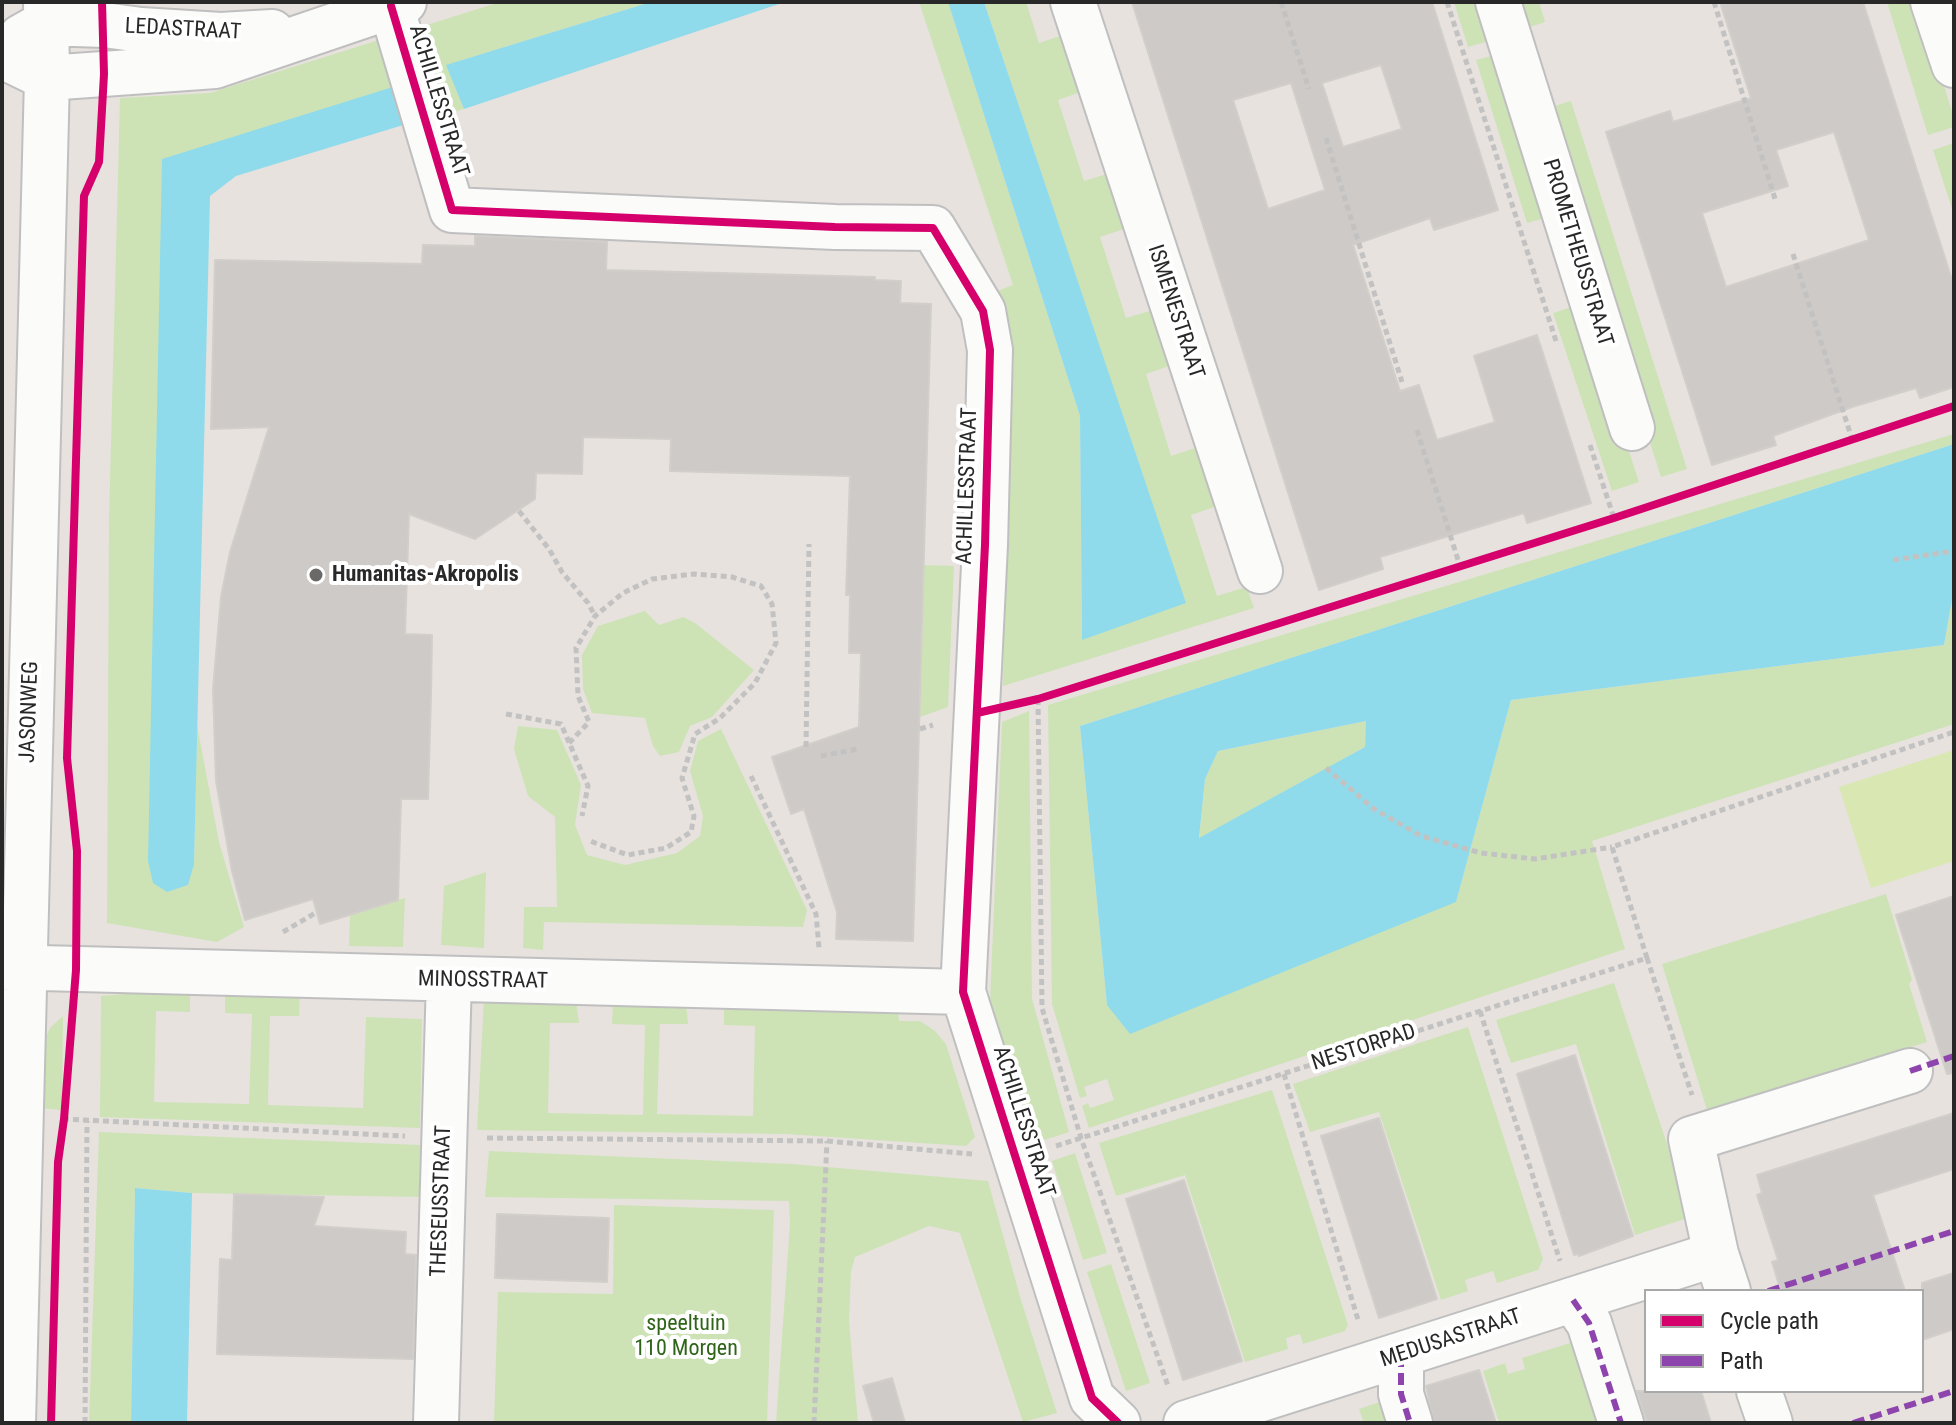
<!DOCTYPE html>
<html>
<head>
<meta charset="utf-8">
<style>
  body { margin:0 }
  #map { position:relative; width:1956px; height:1425px; overflow:hidden; background:#e7e2de; font-family:"Roboto Condensed",sans-serif }
  canvas { display:block }
  .frame { position:absolute; inset:0; border:4px solid #282828; pointer-events:none }
  .legend { position:absolute; left:1644px; top:1289px; width:280px; height:104px; box-sizing:border-box; background:#fff; border:2px solid #a9a9a9; margin:0; padding:10px 14px; list-style:none; font-size:24px; color:#282828 }
  .legend li { display:flex; align-items:center; gap:16px; height:40px }
  .legend b { width:40px; border:2px solid #a9a9a9 }
</style>
</head>
<body>
<div id="map">
<canvas width="1956" height="1425"></canvas>
<div class="frame"></div>
<ul class="legend">
<li><b style="height:10px;background:#d6006c"></b>Cycle path</li>
<li><b style="height:10px;background:#8e44ad"></b>Path</li>
</ul>
</div>
<script>
const c = document.querySelector('canvas').getContext('2d');
c.lineJoin = 'round';
function paint(path, color) { c.fillStyle = color; c.fill(path, 'evenodd'); }
const poly = rows => new Path2D(rows.map(r => 'M' + r).join(''));
function strokePath(path, color, width, dash) { c.strokeStyle = color; c.lineWidth = width; c.lineCap = dash ? 'butt' : 'round'; c.setLineDash(dash || []); c.stroke(path); }
function drawText(font, color, halo, rows, align = 'center') {
  c.font = font + ' "Roboto Condensed",sans-serif'; c.lineWidth = 8; c.setLineDash([]); c.textBaseline = 'middle'; c.strokeStyle = halo; c.fillStyle = color; for (const [text, x, y, turn = 0] of rows) {
    c.save(); c.translate(x, y); c.rotate((+turn || 0) * Math.PI / 180); c.textAlign = isNaN(turn) ? turn : align; if (halo) c.strokeText(text, 0, 0); c.fillText(text, 0, 0); c.restore();
  }
}
const green = poly([
  [500,2,651,2,447,65,464,109,423,119,162,159,194,864,197,725,219,842,244,927,217,942,107,923,109,519,120,98,210,93],
  [919,2,948,2,1080,416,1082,639,1185,603,984,2,1026,2,1039,43,1066,34,1084,91,1058,100,1084,181,1110,173,1127,228,1100,237,1126,318,1153,310,1172,365,1146,374,1171,456,1198,447,1217,506,1191,515,1217,596,1243,588,1248,591,1254,608,1003,686,1008,432,1014,361,992,293,1013,285],
  [1454,2,1485,2,1496,39,1468,47],
  [1508,2,1539,2,1545,22,1517,31],
  [1887,2,1918,2,1954,118,1954,127,1928,135],
  [1502,53,1552,216,1527,223,1476,60],
  [1571,101,1687,469,1661,477,1544,109],
  [1954,143,1954,215,1933,150],
  [1581,304,1639,482,1612,491,1553,313],
  [1954,434,1954,444,1080,726,1107,1005,1456,902,1511,700,1944,645,1954,588,1954,724,1592,841,1625,949,1089,1128,1082,1106,1088,1103,1090,1108,1114,1100,1107,1079,1084,1087,1087,1096,1080,1098,1052,1004,1048,705],
  [924,565,954,566,948,707,920,717],
  [645,611,659,625,683,617,695,623,754,670,712,717,690,726,679,752,660,756,653,746,645,718,592,713,583,689,582,655,598,626],
  [1029,711,1032,999,1069,1132,1032,1144,990,1000,1002,722],
  [1366,721,1365,747,1199,839,1205,779,1218,751],
  [518,726,557,730,581,785,575,825,587,855,625,865,677,853,700,836,703,816,690,771,698,741,721,729,807,910,803,927,544,922,543,950,523,948,524,907,557,907,555,817,528,796,514,749],
  [486,872,484,948,441,945,444,886],
  [1886,894,1912,980,1909,984,1927,1042,1707,1110,1662,964],
  [405,898,403,947,349,946,350,915],
  [1614,983,1691,1217,1635,1235,1576,1044,1511,1063,1496,1020],
  [190,989,190,1012,156,1011,154,1102,249,1104,252,1014,225,1013,225,990,300,993,299,1016,270,1016,268,1105,363,1108,366,1017,422,1019,420,1128,100,1117,101,996],
  [484,999,576,1001,579,1023,550,1023,548,1113,643,1115,645,1025,612,1024,613,1002,686,1004,688,1024,660,1024,657,1114,753,1116,755,1026,724,1025,724,1007,898,1010,899,1021,920,1021,935,1031,946,1044,975,1137,966,1146,786,1134,477,1130],
  [63,1016,62,1110,36,1108,37,1056,50,1028],
  [1468,1027,1543,1259,1538,1270,1497,1283,1493,1271,1465,1280,1468,1291,1441,1300,1379,1112,1310,1132,1293,1084],
  [1272,1090,1348,1325,1345,1331,1303,1344,1300,1334,1286,1338,1288,1349,1245,1362,1185,1175,1116,1196,1099,1143],
  [99,1132,420,1145,419,1197,192,1193,135,1188,131,1423,89,1423],
  [489,1151,792,1164,988,1181,1021,1300,1057,1413,1023,1422,960,1233,929,1226,855,1257,851,1272,849,1321,858,1423,776,1423,790,1223,789,1201,485,1197],
  [1075,1153,1107,1253,1083,1260,1052,1161],
  [614,1205,774,1210,767,1423,494,1423,498,1292,613,1294],
  [1111,1264,1150,1383,1126,1391,1087,1272],
  [1583,1339,1611,1423,1499,1423,1483,1371,1505,1363,1508,1374,1525,1369,1522,1358],
  [1389,1399,1396,1423,1356,1423,1363,1420,1359,1409]
]);
const pitch = poly([
  [1954,750,1954,861,1871,888,1839,787]
]);
const water = poly([
  [651,2,785,2,464,109,446,65],
  [948,2,984,2,1186,603,1082,640,1080,416],
  [412,81,423,119,236,176,210,196,194,864,188,885,167,892,153,883,148,861,162,159],
  [1954,444,1954,588,1944,645,1511,700,1456,902,1130,1034,1107,1005,1080,726],
  [1366,721,1365,747,1199,838,1205,779,1218,751],
  [135,1188,192,1193,187,1423,131,1423]
]);
const building = poly([
  [1132,2,1432,2,1498,210,1434,230,1430,218,1353,245,1400,391,1419,385,1437,440,1495,422,1474,356,1537,335,1591,503,1527,523,1524,513,1380,557,1383,569,1319,590,1132,2],
  [1381,65,1402,129,1343,147,1322,83,1381,65],
  [1291,83,1325,190,1268,209,1233,100,1291,83],
  [1720,2,1863,2,1954,286,1954,387,1920,398,1916,388,1852,407,1773,436,1776,445,1712,465,1606,132,1670,111,1673,122,1751,98,1720,2],
  [1834,132,1869,240,1726,287,1702,213,1788,186,1776,150,1834,132],
  [475,236,607,242,606,270,875,277,875,280,901,281,900,303,931,304,913,941,836,939,837,912,804,809,791,814,772,757,859,727,861,653,849,653,850,595,846,595,850,476,670,471,671,439,583,437,582,474,536,473,535,499,475,539,409,514,405,634,432,635,431,694,428,799,401,799,398,900,320,924,313,899,245,920,232,871,216,781,213,689,221,597,230,552,269,427,211,429,215,260,422,264,423,245,475,246,475,236],
  [1954,896,1954,1073,1947,1074,1896,915,1954,896],
  [1575,1055,1633,1236,1579,1256,1578,1254,1574,1255,1517,1074,1575,1055],
  [1954,1113,1954,1169,1873,1195,1905,1291,1781,1291,1772,1262,1778,1260,1757,1195,1762,1193,1757,1175,1954,1113],
  [1379,1118,1437,1299,1379,1318,1321,1136,1379,1118],
  [1184,1180,1242,1361,1183,1380,1126,1199,1184,1180],
  [234,1194,324,1197,314,1226,406,1232,405,1254,416,1255,413,1359,217,1354,220,1259,232,1260,234,1194],
  [497,1214,609,1218,607,1282,495,1278,497,1214],
  [1954,1273,1954,1329,1922,1340,1922,1283,1954,1273],
  [1479,1370,1496,1423,1434,1423,1426,1386,1479,1370],
  [892,1378,905,1423,874,1423,863,1386,892,1378],
  [1637,1391,1701,1391,1711,1423,1647,1423,1637,1391]
]);
const path = poly([
  [1281,2,1309,89],
  [1447,2,1557,344],
  [1714,2,1776,202],
  [1326,138,1402,382],
  [1793,254,1852,439],
  [1417,430,1460,566],
  [1590,445,1614,518],
  [519,511,549,549,562,572,588,603,595,616],
  [1893,560,1954,551],
  [1038,699,1042,1008,1081,1138,1168,1386],
  [506,714,561,724,588,786,582,816],
  [920,729,933,725],
  [569,743,589,722,578,696,576,648,595,616,623,593,652,579,694,574,732,577,761,586,772,604,776,643,755,683,720,718,695,734,682,778,694,816,691,832,666,848,628,855,590,841],
  [806,747,809,544],
  [821,756,858,749],
  [1326,768,1374,809,1421,836,1481,853,1535,859,1612,847],
  [751,776,816,914,819,948],
  [283,932,317,912],
  [1647,958,1692,1095],
  [1480,1011,1560,1261],
  [1284,1074,1359,1323],
  [63,1119,405,1136],
  [487,1138,827,1141,972,1154],
  [1056,1146,1647,958,1612,847,1954,732],
  [85,1423,87,1121],
  [814,1423,827,1141]
]);
const minor = poly([
  [1073,2,1260,571],
  [1498,2,1632,428],
  [1933,2,1954,65],
  [391,6,452,210,835,227,933,228,983,311,990,350,985,545,963,992,1092,1398,1118,1423],
  [21,37,46,23,104,25,141,30,221,35,272,32],
  [2,56,47,78,215,66,404,2],
  [2,967,963,992],
  [1728,1291,1716,1254,1691,1139,1910,1071],
  [1573,1300,1589,1323,1621,1423],
  [1401,1355,1401,1394,1410,1423],
  [1759,1391,1770,1423],
  [13,1423,47,78,46,2],
  [436,1423,449,979],
  [1186,1423,1716,1254]
]);
const quiet = poly([
  [1910,1071,1954,1056],
  [1768,1291,1954,1231],
  [1573,1300,1589,1323,1621,1423],
  [1401,1355,1401,1394,1410,1423],
  [1853,1423,1954,1391]
]);
const cycleway = poly([
  [391,6,452,210,835,227,933,228,983,311,990,350,985,545,963,992,1092,1398,1118,1423],
  [977,713,1038,699,1614,518,1954,406],
  [51,1423,58,1162,64,1119,76,970,77,851,67,758,84,196,99,162,104,74,102,2]
]);
const markers = [
  [316,575,8,"#6b6968"]
];
const streetNames = [
  ["LEDASTRAAT",183,30,3],
  ["ACHILLESSTRAAT",438,101,73],
  ["PROMETHEUSSTRAAT",1577,253,73],
  ["ISMENESTRAAT",1175,312,72],
  ["ACHILLESSTRAAT",968,486,-88],
  ["JASONWEG",30,712,-88],
  ["MINOSSTRAAT",483,981,1],
  ["NESTORPAD",1364,1048,-18],
  ["ACHILLESSTRAAT",1023,1122,72],
  ["THESEUSSTRAAT",442,1201,-88],
  ["MEDUSASTRAAT",1451,1339,-18]
];
const poiNames = [
  ["Humanitas-Akropolis",332,575]
];
const parkNames = [
  ["speeltuin",686,1324],
  ["110 Morgen",686,1349]
];
paint(green, '#cde3b6');
paint(pitch, '#d9e7b3');
paint(water, '#90dbeb');
paint(building, '#cecac7');
strokePath(building, '#d2ceca', 2);
strokePath(minor, '#c0bfc0', 48);
strokePath(path, '#c3c2c2', 5, [6, 4]);
strokePath(minor, '#fbfbfa', 44);
strokePath(quiet, '#8e44ad', 6, [12, 6]);
strokePath(cycleway, '#d6006c', 8);
for (const [x, y, r, color] of markers) { const dot = new Path2D(); dot.arc(x, y, r, 0, 2 * Math.PI); c.fillStyle = color; c.fill(dot); strokePath(dot, '#fff', 3); }
drawText('22px', '#282828', '#fff', streetNames);
drawText('bold 22px', '#282828', '#fff', poiNames, 'left');
drawText('22px', '#2f6518', '#fff', parkNames);
</script>
</body>
</html>
